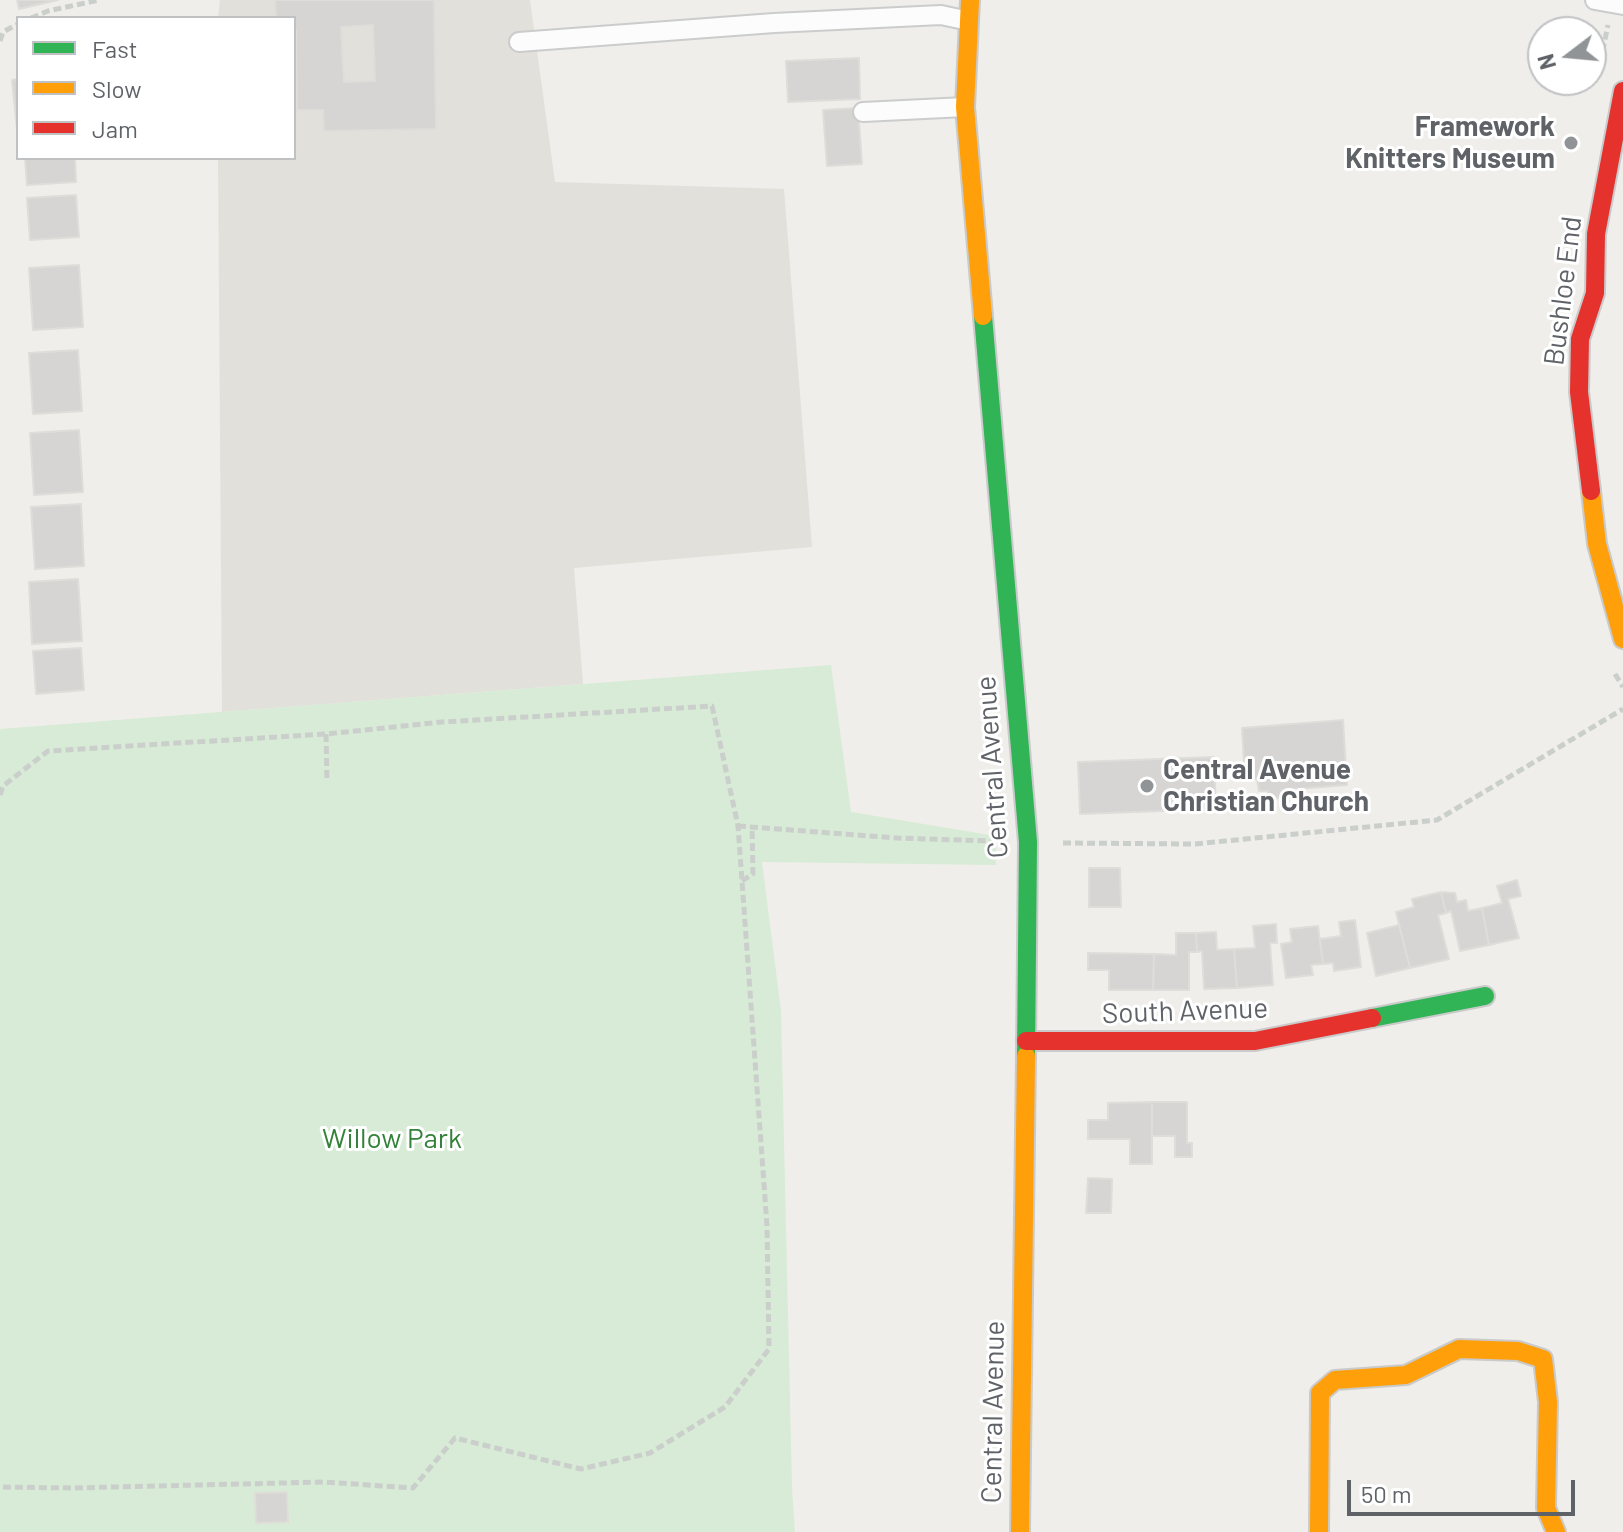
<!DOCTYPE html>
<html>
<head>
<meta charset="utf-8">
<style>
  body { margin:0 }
  #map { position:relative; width:1623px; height:1532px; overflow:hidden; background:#efeeea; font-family:Barlow,sans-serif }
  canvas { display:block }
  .legend { position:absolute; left:16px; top:16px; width:280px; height:144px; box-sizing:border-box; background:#fff; border:2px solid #bfc1c3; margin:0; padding:10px 14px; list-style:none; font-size:24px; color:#5f6368 }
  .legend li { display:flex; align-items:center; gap:16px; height:40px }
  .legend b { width:40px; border:2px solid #bfc1c3 }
  .north { position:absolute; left:1527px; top:16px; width:80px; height:80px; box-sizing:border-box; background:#fff; border:2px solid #bfc1c3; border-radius:50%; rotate:254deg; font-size:22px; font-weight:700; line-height:32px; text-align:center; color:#5f6368 }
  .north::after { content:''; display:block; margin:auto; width:28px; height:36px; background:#919496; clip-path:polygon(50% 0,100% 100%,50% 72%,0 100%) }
  .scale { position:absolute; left:1347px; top:1480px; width:228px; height:36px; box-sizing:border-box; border:4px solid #5f6368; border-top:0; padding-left:10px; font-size:24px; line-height:28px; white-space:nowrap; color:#5f6368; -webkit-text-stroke:6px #fff; paint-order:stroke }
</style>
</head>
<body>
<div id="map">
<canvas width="1623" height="1532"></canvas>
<ul class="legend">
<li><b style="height:10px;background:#30b455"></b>Fast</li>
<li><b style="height:10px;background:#ff9f0a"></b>Slow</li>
<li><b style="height:10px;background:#e5322d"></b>Jam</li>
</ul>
<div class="north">N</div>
<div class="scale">50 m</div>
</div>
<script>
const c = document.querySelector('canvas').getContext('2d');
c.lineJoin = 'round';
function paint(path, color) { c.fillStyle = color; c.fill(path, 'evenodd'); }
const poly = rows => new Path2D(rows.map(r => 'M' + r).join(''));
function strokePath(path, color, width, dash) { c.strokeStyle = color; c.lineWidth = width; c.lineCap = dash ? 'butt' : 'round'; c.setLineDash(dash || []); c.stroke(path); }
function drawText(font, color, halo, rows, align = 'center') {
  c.font = font + ' Barlow,sans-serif'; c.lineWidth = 6; c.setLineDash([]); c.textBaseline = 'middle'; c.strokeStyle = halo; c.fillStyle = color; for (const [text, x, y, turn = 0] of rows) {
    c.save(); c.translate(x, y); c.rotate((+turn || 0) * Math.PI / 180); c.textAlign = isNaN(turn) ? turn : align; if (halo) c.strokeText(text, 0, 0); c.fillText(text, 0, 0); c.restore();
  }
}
const education = poly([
  [220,0,530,0,555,182,784,189,812,547,574,568,583,684,222,712,218,158,294,158,294,18,218,18]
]);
const green = poly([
  [831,665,851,812,996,836,996,865,762,862,781,1011,792,1488,795,1532,0,1532,0,729]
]);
const building = poly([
  [17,0,58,0,19,9,17,0],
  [275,0,434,0,436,129,324,131,323,110,297,110,296,30,294,30,294,18,276,18,275,0],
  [373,25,375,81,344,82,341,27,373,25],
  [859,58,860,99,788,102,786,61,859,58],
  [18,79,18,129,17,129,12,80,18,79],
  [858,108,862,164,827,166,823,110,858,108],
  [25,158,75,158,76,182,27,185,25,158],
  [76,195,79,237,30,240,27,198,76,195],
  [79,265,83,327,33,330,29,268,79,265],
  [78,350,82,411,33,414,29,353,78,350],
  [79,430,83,492,34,495,30,433,79,430],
  [81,504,84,566,35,569,31,507,81,504],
  [78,579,82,641,32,644,29,582,78,579],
  [81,648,84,690,36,694,33,651,81,648],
  [1343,720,1347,785,1296,789,1294,797,1268,799,1268,791,1259,791,1257,779,1245,780,1242,728,1343,720],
  [1214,757,1216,809,1080,814,1078,762,1214,757],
  [1089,868,1120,868,1121,907,1089,907,1089,868],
  [1517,880,1521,896,1508,899,1519,938,1489,945,1482,908,1502,903,1497,886,1517,880],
  [1441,892,1455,893,1457,902,1466,900,1468,911,1482,908,1489,945,1460,951,1451,911,1446,913,1441,892],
  [1441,892,1446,913,1438,915,1449,959,1410,968,1396,912,1414,907,1412,899,1441,892],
  [1355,920,1361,967,1334,971,1333,963,1323,964,1320,939,1341,936,1339,922,1355,920],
  [1276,924,1277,943,1270,943,1273,985,1237,988,1234,949,1255,948,1253,926,1276,924],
  [1399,925,1410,968,1376,976,1367,933,1399,925],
  [1318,926,1323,964,1311,965,1313,975,1286,978,1281,944,1292,942,1290,929,1318,926],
  [1216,932,1217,950,1234,949,1237,988,1204,989,1202,951,1197,952,1196,933,1216,932],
  [1176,933,1196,933,1197,952,1189,952,1189,990,1153,990,1154,954,1176,955,1176,933],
  [1088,953,1154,954,1153,990,1109,990,1109,970,1088,970,1088,953],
  [1152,1102,1152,1164,1130,1164,1130,1139,1088,1139,1088,1120,1108,1120,1108,1103,1152,1102],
  [1152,1102,1187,1102,1187,1143,1192,1143,1192,1157,1175,1157,1175,1136,1152,1136,1152,1102],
  [1088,1178,1112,1179,1111,1213,1086,1213,1088,1178],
  [287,1492,288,1522,256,1523,255,1493,287,1492]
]);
const path = poly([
  [31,18,48,11,99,0],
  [0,41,3,32,18,24],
  [1600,63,1608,25],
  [1615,674,1623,687],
  [326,734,327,781],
  [0,795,3,786,48,751,326,734,442,722,712,706,738,826,767,1226,769,1349,725,1407,650,1453,581,1469,455,1438,413,1488,324,1482,72,1488,0,1487],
  [738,826,897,838,993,841],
  [1063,843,1195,844,1437,820,1623,709],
  [742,881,753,874,752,826]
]);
const lane = poly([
  [1595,0,1623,5],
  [519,42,774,23,941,15,969,21],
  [863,112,965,107]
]);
const fast = poly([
  [983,316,1028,842,1026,1056],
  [1372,1018,1485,996]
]);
const slow = poly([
  [970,0,965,107,983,316],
  [1591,491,1597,544,1623,639],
  [1020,1532,1026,1056],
  [1319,1532,1320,1393,1335,1380,1406,1375,1459,1349,1518,1351,1543,1359,1548,1402,1546,1508,1556,1532]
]);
const jam = poly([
  [1591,491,1579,392,1580,339,1595,293,1596,234,1623,91],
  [1026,1041,1255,1041,1372,1018]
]);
const markers = [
  [1571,143,8,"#919496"],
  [1147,786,8,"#919496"]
];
const poiNames = [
  ["Framework",1555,127],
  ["Knitters Museum",1555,159],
  ["Central Avenue",1163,770,"left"],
  ["Christian Church",1163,802,"left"]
];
const streetNames = [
  ["Bushloe End",1563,291,-83],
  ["Central Avenue",992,767,-94],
  ["South Avenue",1185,1011,-2],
  ["Central Avenue",993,1412,-89]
];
const parkNames = [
  ["Willow Park",392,1139]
];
paint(education, '#e2e0da');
paint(green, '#d8ebd6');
paint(building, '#d6d5d3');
strokePath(building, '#deddd9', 2);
strokePath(lane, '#cbcccc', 22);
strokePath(fast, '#cacacb', 22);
strokePath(slow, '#cacacb', 22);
strokePath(jam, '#cacacb', 22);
strokePath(path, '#cacfcc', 5, [8, 4]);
strokePath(lane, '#fdfcfc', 18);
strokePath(fast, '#30b455', 18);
strokePath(slow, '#ff9f0a', 18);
strokePath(jam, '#e5322d', 18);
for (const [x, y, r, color] of markers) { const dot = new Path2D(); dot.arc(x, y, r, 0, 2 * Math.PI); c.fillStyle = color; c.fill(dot); strokePath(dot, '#fff', 3); }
drawText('bold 28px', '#5f6368', '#fff', poiNames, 'right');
drawText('28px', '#5f6368', '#fff', streetNames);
drawText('28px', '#348239', '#fff', parkNames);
</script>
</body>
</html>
